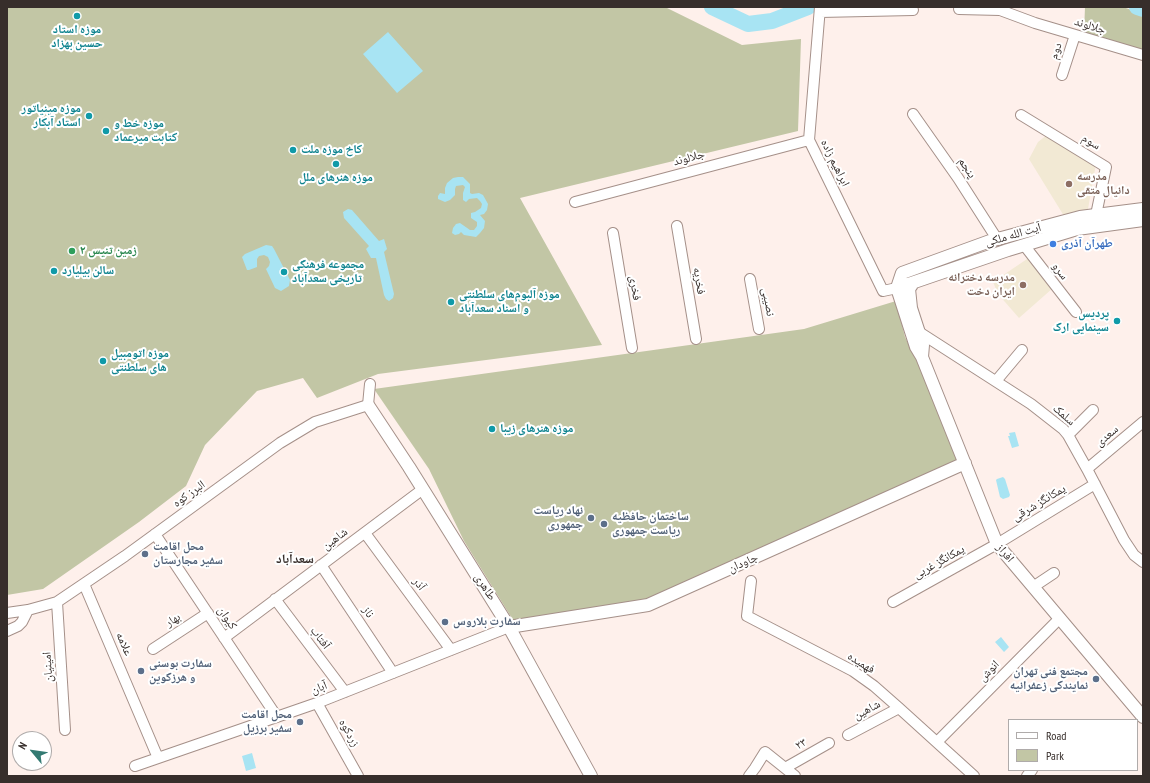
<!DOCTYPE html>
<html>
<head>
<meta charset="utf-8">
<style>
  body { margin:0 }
  #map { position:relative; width:1150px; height:783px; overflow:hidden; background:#fef0eb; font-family:"PT Sans Narrow",sans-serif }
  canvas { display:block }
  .frame { position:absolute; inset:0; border:8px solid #372e2b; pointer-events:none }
  .legend { position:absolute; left:1008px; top:719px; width:130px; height:52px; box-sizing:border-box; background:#fff; border:1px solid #afabaa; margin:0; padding:5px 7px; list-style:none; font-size:12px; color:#372e2b }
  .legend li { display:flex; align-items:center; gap:8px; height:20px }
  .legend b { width:20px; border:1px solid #afabaa }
  .north { position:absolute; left:12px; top:731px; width:40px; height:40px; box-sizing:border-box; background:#fff; border:1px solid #afabaa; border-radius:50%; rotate:299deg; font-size:11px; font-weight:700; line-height:16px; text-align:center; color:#372e2b }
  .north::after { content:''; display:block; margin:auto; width:14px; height:18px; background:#337a72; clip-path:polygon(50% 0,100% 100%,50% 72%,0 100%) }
</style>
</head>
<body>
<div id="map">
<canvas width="1150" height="783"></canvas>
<div class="frame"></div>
<ul class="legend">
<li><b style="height:5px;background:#fff"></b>Road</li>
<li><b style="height:11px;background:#c2c6a5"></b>Park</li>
</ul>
<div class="north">N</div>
</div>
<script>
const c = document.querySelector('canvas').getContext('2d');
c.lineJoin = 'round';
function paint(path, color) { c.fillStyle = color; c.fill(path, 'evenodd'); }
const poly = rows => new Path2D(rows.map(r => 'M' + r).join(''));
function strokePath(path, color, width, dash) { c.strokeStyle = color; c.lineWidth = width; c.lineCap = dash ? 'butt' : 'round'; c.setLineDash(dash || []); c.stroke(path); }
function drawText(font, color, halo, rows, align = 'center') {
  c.font = font + ' "PT Sans Narrow","Noto Naskh Arabic",sans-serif'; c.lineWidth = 4; c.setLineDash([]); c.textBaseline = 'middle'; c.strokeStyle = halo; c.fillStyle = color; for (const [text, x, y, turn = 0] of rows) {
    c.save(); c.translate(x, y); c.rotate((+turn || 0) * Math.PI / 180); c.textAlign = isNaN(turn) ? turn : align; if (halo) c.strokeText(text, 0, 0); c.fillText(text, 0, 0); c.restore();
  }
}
const education = poly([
  [1053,130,1097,158,1088,209,1064,216,1029,159,1038,142],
  [1030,257,1053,288,1019,318,998,294,993,282]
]);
const green = poly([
  [7,7,665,7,742,45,801,39,798,131,520,198,602,345,378,374,317,398,303,378,257,391,205,445,186,486,139,522,43,589,7,595],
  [1085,7,1123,7,1143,14,1143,50,1084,33],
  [896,301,905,337,930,388,959,459,905,485,773,542,647,600,513,620,464,541,429,469,374,389,804,329]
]);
const water = poly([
  [388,32,423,71,397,93,363,54],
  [458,177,463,177,470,184,470,193,472,194,479,193,483,195,488,204,487,210,484,214,480,215,485,221,484,228,480,233,476,237,464,235,461,232,459,234,455,235,452,233,453,228,456,224,460,223,470,230,474,230,477,226,477,222,471,218,471,213,475,212,481,208,482,204,480,201,477,198,469,199,466,202,463,200,463,193,465,187,463,185,456,186,455,189,455,195,450,200,445,202,438,199,438,196,440,193,445,194,445,188,447,183,453,178],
  [348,209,352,210,379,241,384,239,387,249,384,252,394,294,393,298,389,301,386,299,384,295,376,258,371,258,366,249,369,246,344,218,343,212],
  [266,245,272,246,274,249,290,280,289,286,281,291,275,288,266,269,269,266,270,262,268,257,264,255,259,256,257,259,257,267,249,270,247,270,242,257,245,254],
  [1015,432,1019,446,1012,448,1008,436,1010,436,1009,433],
  [1003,477,1005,479,1010,495,1009,497,1003,499,1000,497,996,480,997,479],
  [1001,637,1009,647,1004,652,995,642],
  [252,753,256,768,246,771,242,756]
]);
const river = poly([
  [712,7,748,24,772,21,808,7],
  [1137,7,1143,9]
]);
const minor = poly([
  [820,7,809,140,883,291,897,288],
  [959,9,1000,10,1035,23,1143,55],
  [820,12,913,10],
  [1062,75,1075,35],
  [913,114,958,178,997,239],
  [1021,115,1106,167,1096,215],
  [575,202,809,140],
  [677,226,696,339],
  [613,233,632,348],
  [1024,245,1076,312],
  [750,279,759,329],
  [919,332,1031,404,1063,429,1068,435,1087,469,1124,540,1134,555,1143,562],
  [996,381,1022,350],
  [1068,435,1093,410],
  [1087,469,1143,422],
  [365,533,451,650],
  [155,534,277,717],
  [321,565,393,673],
  [751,581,747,616,853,671,874,686,899,708,974,776],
  [84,584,158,758],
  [1033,587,1054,573],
  [275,599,345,692],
  [57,602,65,730],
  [893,602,997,544,1095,484],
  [7,613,28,610,57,602,125,556,280,443,315,422,368,405,370,384],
  [7,631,18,626,22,622,28,610],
  [224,638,423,489],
  [153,649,208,613],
  [317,703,358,776],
  [848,735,899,708],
  [937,742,1060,618],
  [135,766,317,703,509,627],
  [785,768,829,743],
  [749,776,755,768,765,752,795,776],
  [1027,776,1032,770]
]);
const tertiary = poly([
  [897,288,902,273,990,241,1080,217,1143,209],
  [897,288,1008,250,1077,229,1143,220],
  [897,288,916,347,922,357,923,345,911,308,909,289,913,283],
  [922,357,997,544,1143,717],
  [368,405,409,467,509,627,591,776],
  [509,627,648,605,965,463]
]);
const markers = [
  [77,16,4,"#0f9aa8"],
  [89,116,4,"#0f9aa8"],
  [106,131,4,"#0f9aa8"],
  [293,150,4,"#0f9aa8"],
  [336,164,4,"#0f9aa8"],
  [1069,184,4,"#8d6e63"],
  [1053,244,4,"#3f7fe0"],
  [72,251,4,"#2e9e5b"],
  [54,271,4,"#0f9aa8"],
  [284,272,4,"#0f9aa8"],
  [1023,285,4,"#8d6e63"],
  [451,302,4,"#0f9aa8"],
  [1117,321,4,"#0f9aa8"],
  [103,361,4,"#0f9aa8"],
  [492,429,4,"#0f9aa8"],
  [591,518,4,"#5c6f8a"],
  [604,524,4,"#5c6f8a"],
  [145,554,4,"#5c6f8a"],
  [445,622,4,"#5c6f8a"],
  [141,671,4,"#5c6f8a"],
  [1096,679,4,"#5c6f8a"],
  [300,722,4,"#5c6f8a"]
];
const streetNames = [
  ["جلالوند",1090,26,17],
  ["دوم",1056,51,-72],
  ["سوم",1091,142,31],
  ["جلالوند",689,158,-15],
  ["ابراهیم زاده",835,163,64],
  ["پنجم",967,168,56],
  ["آیت الله ملکی",1013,235,-16],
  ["سرو",1060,271,52],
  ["فخریه",699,281,81],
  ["فخری",635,288,81],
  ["نصیبی",768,302,80],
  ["سلمک",1064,415,42],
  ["سعدی",1107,436,-40],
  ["البرز کوه",189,494,-36],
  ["یمکانگز شرقی",1039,503,-31],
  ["شاهین",335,539,-37],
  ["افراز",1005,553,51],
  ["یمکانگز غربی",939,562,-29],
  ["جاودان",743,563,-24],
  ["آذر",419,584,54],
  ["طاهری",485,587,58],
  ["ناز",368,612,57],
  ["کیوان",227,618,56],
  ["بهار",173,620,-33],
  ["آفتاب",320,638,53],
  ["علامه",124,644,67],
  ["فهمیده",861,663,32],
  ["امینیان",48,667,-94],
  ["انوش",989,671,-45],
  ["آبان",319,688,-21],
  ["شاهین",867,710,-28],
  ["زردکوه",349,733,61],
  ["۲۳",801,744,-30]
];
const cultureNames = [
  ["موزه استاد",77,30,"center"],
  ["حسین بهزاد",77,44,"center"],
  ["موزه مینیاتور",81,109,"right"],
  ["استاد آبکار",81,123,"right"],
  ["موزه خط و",114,124],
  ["کتابت میرعماد",114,138],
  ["کاخ موزه ملت",301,150],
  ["موزه هنرهای ملل",336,178,"center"],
  ["مجموعه فرهنگی",292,265],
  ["تاریخی سعدآباد",292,279],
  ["سالن بیلیارد",62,271],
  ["موزه آلبوم‌های سلطنتی",459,295],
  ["و اسناد سعدآباد",459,309],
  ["پردیس",1109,314,"right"],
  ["سینمایی ارگ",1109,328,"right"],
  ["موزه اتومبیل",111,354],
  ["های سلطنتی",111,368],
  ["موزه هنرهای زیبا",500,429]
];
const educationNames = [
  ["مدرسه",1077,177],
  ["دانیال متقی",1077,191],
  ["مدرسه دخترانه",1015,278,"right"],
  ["ایران دخت",1015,292,"right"]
];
const shopNames = [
  ["طهرآن آذری",1061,244]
];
const leisureNames = [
  ["زمین تنیس ۲",80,251]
];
const serviceNames = [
  ["نهاد ریاست",583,511,"right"],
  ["جمهوری",583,525,"right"],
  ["ساختمان حافظیه",612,517],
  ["ریاست جمهوری",612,531],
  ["محل اقامت",153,547],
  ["سفیر مجارستان",153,561],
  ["سفارت بلاروس",453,622],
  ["سفارت بوسنی",149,664],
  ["و هرزگوین",149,678],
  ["مجتمع فنی تهران",1088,672,"right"],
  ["نمایندگی زعفرانیه",1088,686,"right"],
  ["محل اقامت",292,715,"right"],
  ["سفیر برزیل",292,729,"right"]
];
const neighbourhoodNames = [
  ["سعدآباد",295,559]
];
paint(education, '#f2e9d4');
paint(green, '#c2c6a5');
paint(water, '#a8e4f3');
strokePath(river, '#a8e4f3', 16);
strokePath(minor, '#a59089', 12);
strokePath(tertiary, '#a59089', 14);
strokePath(minor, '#fff', 10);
strokePath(tertiary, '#fff', 12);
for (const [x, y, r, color] of markers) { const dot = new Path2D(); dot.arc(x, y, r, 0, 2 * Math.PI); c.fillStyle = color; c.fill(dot); strokePath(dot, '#fff', 1.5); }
drawText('12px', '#372e2b', '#fff', streetNames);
drawText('bold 12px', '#0d838f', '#fff', cultureNames, 'left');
drawText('bold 12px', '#785e54', '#fff', educationNames, 'left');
drawText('bold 12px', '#366cbe', '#fff', shopNames, 'left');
drawText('bold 12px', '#27864d', '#fff', leisureNames, 'left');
drawText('bold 12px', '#4e5e75', '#fff', serviceNames, 'left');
drawText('bold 13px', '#372e2b', '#fff', neighbourhoodNames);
</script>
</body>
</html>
